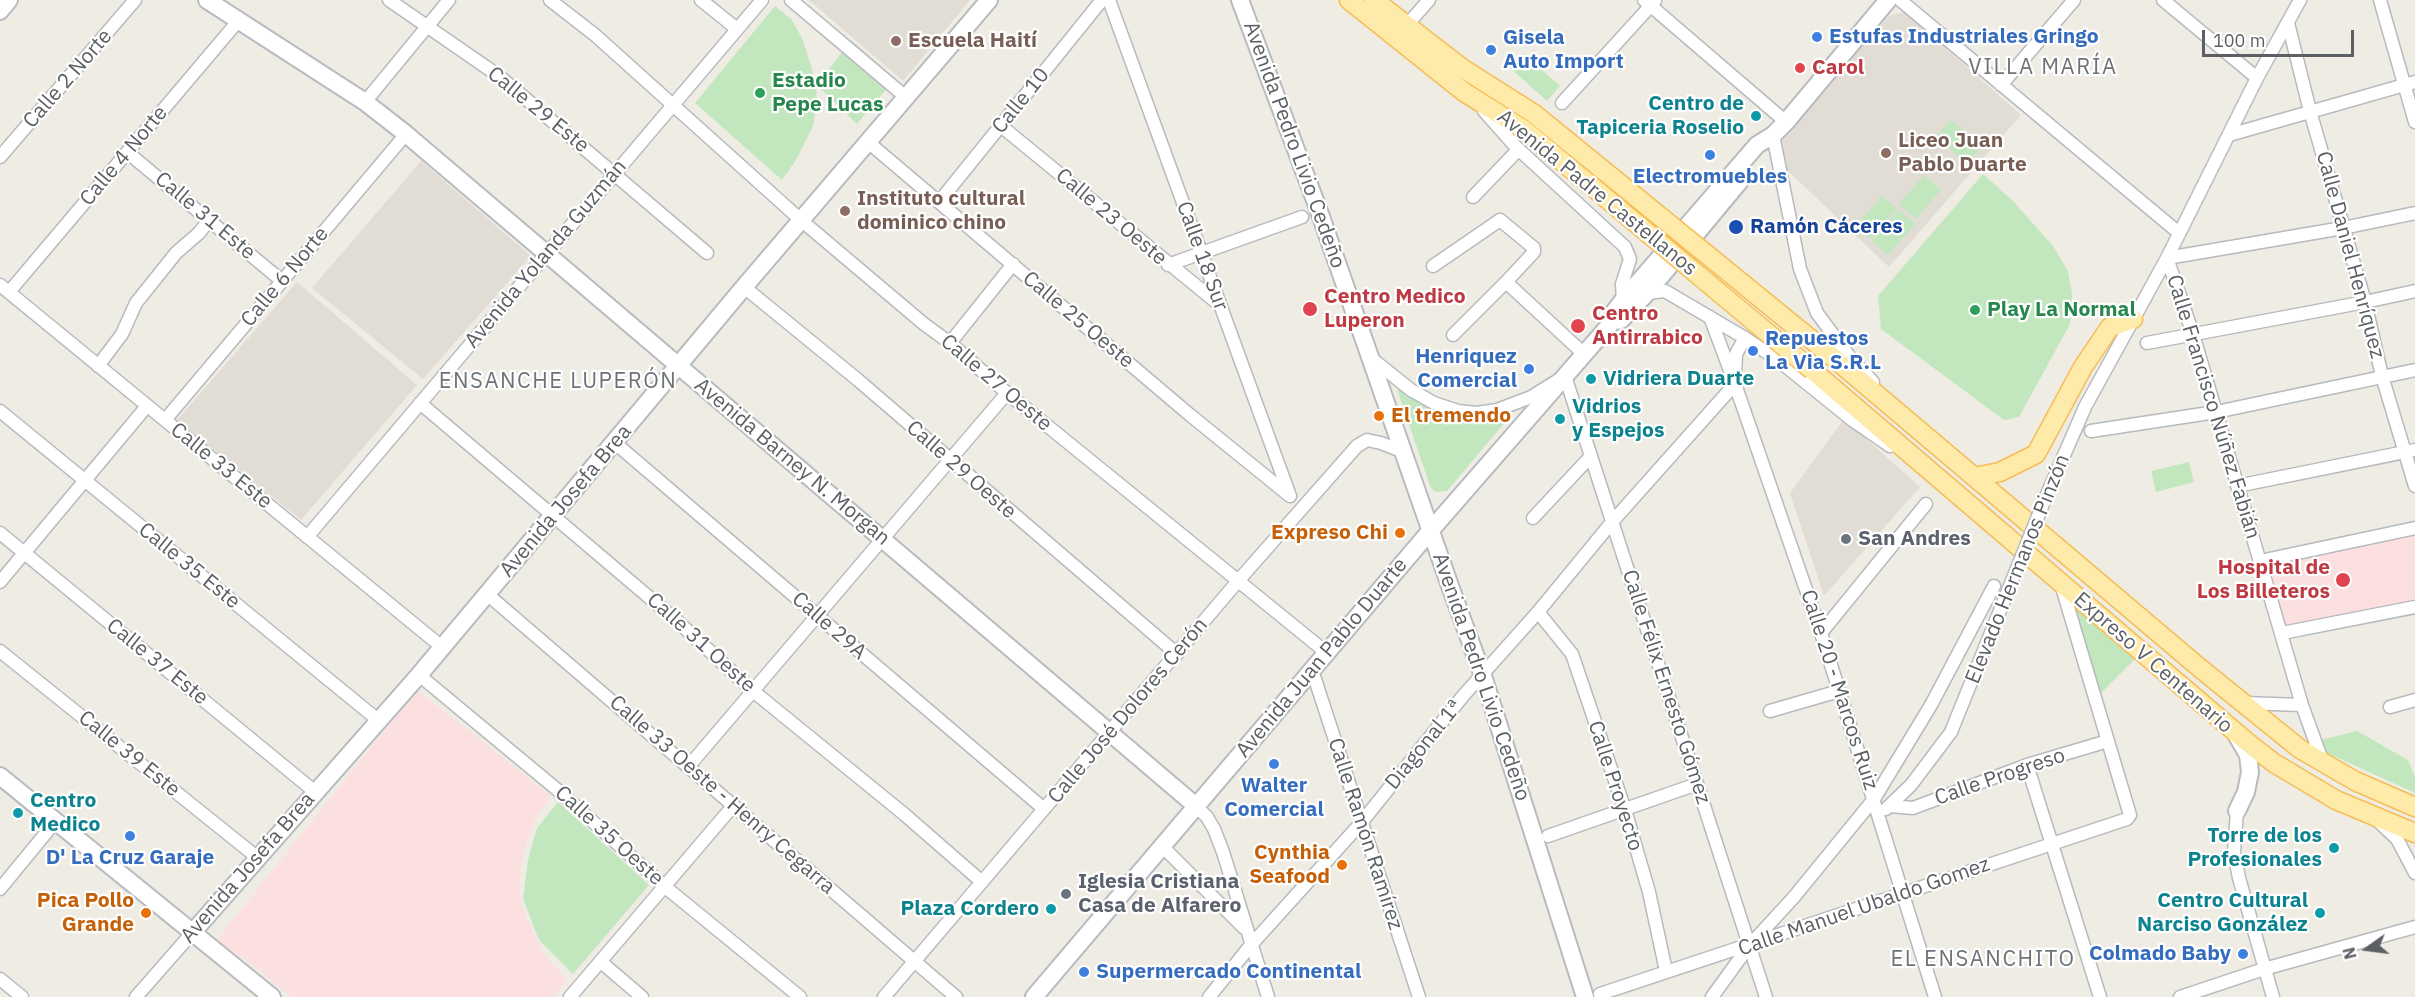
<!DOCTYPE html>
<html>
<head>
<meta charset="utf-8">
<style>
  body { margin:0 }
  #map { position:relative; width:2415px; height:997px; overflow:hidden; background:#efece4; font-family:"IBM Plex Sans",sans-serif }
  canvas { display:block }
  .north { position:absolute; left:2337px; top:919px; width:60px; height:60px; -webkit-text-stroke:4px #fff; paint-order:stroke; rotate:256deg; font-size:16px; font-weight:700; line-height:24px; text-align:center; color:#5c6065 }
  .north::after { content:''; display:block; margin:auto; width:21px; height:27px; background:#5c6065; clip-path:polygon(50% 0,100% 100%,50% 72%,0 100%) }
  .scale { position:absolute; left:2202px; top:30px; width:152px; height:27px; box-sizing:border-box; border:3px solid #5c6065; border-top:0; padding-left:8px; font-size:18px; line-height:21px; white-space:nowrap; color:#5c6065; -webkit-text-stroke:4px #fff; paint-order:stroke }
</style>
</head>
<body>
<div id="map">
<canvas width="2415" height="997"></canvas>
<div class="north">N</div>
<div class="scale">100 m</div>
</div>
<script>
const c = document.querySelector('canvas').getContext('2d');
c.lineJoin = 'round';
function paint(path, color) { c.fillStyle = color; c.fill(path, 'evenodd'); }
const poly = rows => new Path2D(rows.map(r => 'M' + r).join(''));
function strokePath(path, color, width, dash) { c.strokeStyle = color; c.lineWidth = width; c.lineCap = dash ? 'butt' : 'round'; c.setLineDash(dash || []); c.stroke(path); }
function drawText(font, color, halo, rows, align = 'center') {
  c.font = font + ' "IBM Plex Sans",sans-serif'; c.lineWidth = 4.5; c.setLineDash([]); c.textBaseline = 'middle'; c.strokeStyle = halo; c.fillStyle = color; for (const [text, x, y, turn = 0] of rows) {
    c.save(); c.translate(x, y); c.rotate((+turn || 0) * Math.PI / 180); c.textAlign = isNaN(turn) ? turn : align; if (halo) c.strokeText(text, 0, 0); c.fillText(text, 0, 0); c.restore();
  }
}
const education = poly([
  [809,0,970,0,903,81],
  [1905,12,2021,115,1889,267,1786,169,1782,137,1889,16],
  [421,161,531,256,423,379,312,288],
  [297,282,417,385,301,520,177,420],
  [1844,419,1920,487,1824,596,1790,493]
]);
const medical = poly([
  [2415,527,2415,602,2283,628,2264,558],
  [417,690,551,796,533,823,521,863,519,890,523,910,543,953,567,980,553,997,292,997,257,968,217,940]
]);
const green = poly([
  [775,6,792,20,803,40,816,83,817,102,813,126,796,160,782,180,695,103],
  [851,40,895,79,857,124,817,85],
  [1523,53,1560,86,1547,101,1510,68],
  [1951,120,1982,146,1967,164,1936,137],
  [1983,174,2013,201,2053,246,2068,271,2072,293,2070,324,2019,417,2004,420,1881,329,1878,296],
  [1924,175,1941,190,1916,219,1899,204],
  [1882,196,1897,209,1871,239,1856,226],
  [1899,210,1915,224,1888,255,1872,241],
  [1397,389,1458,417,1513,413,1447,491,1435,492,1430,486],
  [2189,462,2194,482,2156,492,2151,471],
  [2068,596,2137,657,2099,695],
  [2357,731,2408,760,2415,777,2415,793,2325,752,2320,740],
  [558,802,649,885,573,974,539,940,523,899,528,860,537,828]
]);
const street = poly([
  [389,0,499,76,707,253],
  [550,0,595,35,802,221,924,324,950,343,1007,393,1327,653],
  [701,0,737,29],
  [791,0,907,98],
  [1109,0,1290,496],
  [1644,0,1786,122],
  [1900,0,2179,233],
  [2163,0,2257,78],
  [2380,0,2415,122],
  [2288,23,2310,111,2365,302,2382,376,2415,486],
  [1406,26,1429,0],
  [2001,85,2074,0],
  [365,102,449,0],
  [1562,103,1655,1],
  [1484,111,1516,147,1625,247,1630,259,1622,284,1623,300],
  [1001,126,1221,306],
  [1773,135,1800,269,1817,313,1849,356,1873,382],
  [2229,135,2415,82],
  [868,142,1190,415,1290,496],
  [127,152,282,281],
  [0,157,135,0],
  [1473,197,1519,149],
  [939,202,1102,0],
  [1168,265,1302,217],
  [1433,266,1500,220,1534,248,1534,252,1506,282,1453,335],
  [1506,282,1584,354],
  [0,285,442,647],
  [744,287,858,380,1177,654],
  [9,292,239,20],
  [1647,293,1665,291,1745,338,1778,360,1851,419,1890,446],
  [1710,317,1735,384,1821,633,1935,997],
  [950,343,1013,264],
  [2147,343,2365,302,2415,291],
  [1371,358,1411,390,1434,403,1458,411,1476,413,1497,410,1531,397,1565,376,1766,997],
  [98,366,122,334,136,303,176,253,199,233,209,220],
  [1735,376,1736,354,1745,338],
  [420,403,677,621,753,691,904,814,982,882],
  [2085,407,2167,258,2257,78,2300,0],
  [0,411,378,720],
  [165,420,406,134],
  [2091,431,2216,412,2415,370],
  [615,443,1044,809],
  [2237,486,2415,450],
  [1533,518,1591,456],
  [0,533,314,791],
  [307,537,762,0],
  [2260,561,2415,528],
  [0,582,147,406],
  [487,594,956,997],
  [1538,612,1572,654,1625,810,1649,892,1666,971],
  [1821,633,1926,504],
  [2282,633,2415,607],
  [0,651,258,858],
  [1312,670,1419,997],
  [419,675,560,792,664,886,800,997],
  [2244,703,2302,705],
  [2390,707,2415,700],
  [1770,711,1839,691],
  [2323,763,2302,705,2193,334,2167,258,2343,228,2415,213],
  [2027,765,2100,997],
  [688,767,1007,393],
  [1196,806,1207,817,1214,829,1223,852,1268,997],
  [1890,806,1913,808,2027,765,2108,741],
  [1886,809,1911,785,1951,732],
  [2237,811,2234,852,2239,878,2273,997],
  [2378,821,2397,839,2415,873],
  [1548,836,1697,784],
  [1162,846,1244,928],
  [0,889,55,822],
  [601,962,642,997],
  [0,979,22,997],
  [1600,994,2127,819,2130,815,2061,584],
  [136,997,192,933],
  [570,997,733,806],
  [884,997,1238,581,1357,446,1367,440,1381,443,1404,452],
  [1209,997,1251,945,1361,823,1463,696,1538,612,1612,522,1735,384],
  [1712,997,1749,946,1794,897,1874,799,1931,705,1994,586],
  [2180,997,2264,969,2415,927]
]);
const secondary = poly([
  [207,0,365,102,406,134,1196,806],
  [1240,0,1319,211,1450,586,1483,676,1585,997],
  [0,11,9,0],
  [1614,321,1621,320,1647,293,1740,181],
  [0,776,272,997],
  [2237,811,2246,792,2250,772,2248,755,2237,736],
  [192,933,419,675,744,287,989,0],
  [1034,997,1431,530,1613,321,1614,312,1623,300,1757,145,1773,135,1786,122,1888,0]
]);
const primary = poly([
  [1349,0,1464,92,1523,129],
  [1374,0,1462,68,1533,113],
  [1829,354,2201,669,2300,749,2355,781,2415,807],
  [1812,370,2247,742,2274,763,2336,800,2415,833],
  [1974,477,2000,472,2036,454,2083,367,2110,327,2133,319]
]);
const streetBridge = poly([
  [1951,732,2045,499,2085,407]
]);
const primaryBridge = poly([
  [1533,113,1829,354],
  [1523,129,1812,370]
]);
const markers = [
  [1817,37,6,"#3f7fe0"],
  [896,41,6,"#8d6e63"],
  [1491,50,6,"#3f7fe0"],
  [1800,68,6,"#e0444e"],
  [760,93,6,"#2e9e5b"],
  [1756,116,6,"#0f9aa8"],
  [1886,153,6,"#8d6e63"],
  [1710,155,6,"#3f7fe0"],
  [845,211,6,"#8d6e63"],
  [1736,227,8,"#1a4fb4"],
  [1310,309,8,"#e0444e"],
  [1975,310,6,"#2e9e5b"],
  [1578,326,8,"#e0444e"],
  [1753,351,6,"#3f7fe0"],
  [1529,369,6,"#3f7fe0"],
  [1591,379,6,"#0f9aa8"],
  [1379,416,6,"#e8710a"],
  [1560,419,6,"#0f9aa8"],
  [1400,533,6,"#e8710a"],
  [1846,539,6,"#6b7280"],
  [2343,580,8,"#e0444e"],
  [1274,764,6,"#3f7fe0"],
  [18,813,6,"#0f9aa8"],
  [130,836,6,"#3f7fe0"],
  [2334,848,6,"#0f9aa8"],
  [1342,865,6,"#e8710a"],
  [1066,894,6,"#6b7280"],
  [1051,909,6,"#0f9aa8"],
  [146,913,6,"#e8710a"],
  [2320,913,6,"#0f9aa8"],
  [2243,954,6,"#3f7fe0"],
  [1084,972,6,"#3f7fe0"]
];
const shopNames = [
  ["Estufas Industriales Gringo",1829,37],
  ["Gisela",1503,38],
  ["Auto Import",1503,62],
  ["Electromuebles",1710,177,"center"],
  ["Repuestos",1765,339],
  ["La Via S.R.L",1765,363],
  ["Henriquez",1517,357,"right"],
  ["Comercial",1517,381,"right"],
  ["Walter",1274,786,"center"],
  ["Comercial",1274,810,"center"],
  ["D' La Cruz Garaje",130,858,"center"],
  ["Colmado Baby",2231,954,"right"],
  ["Supermercado Continental",1096,972]
];
const educationNames = [
  ["Escuela Haití",908,41],
  ["Liceo Juan",1898,141],
  ["Pablo Duarte",1898,165],
  ["Instituto cultural",857,199],
  ["dominico chino",857,223]
];
const healthNames = [
  ["Carol",1812,68],
  ["Centro Medico",1324,297],
  ["Luperon",1324,321],
  ["Centro",1592,314],
  ["Antirrabico",1592,338],
  ["Hospital de",2330,568,"right"],
  ["Los Billeteros",2330,592,"right"]
];
const streetNames = [
  ["Calle 2 Norte",68,79,-49],
  ["Calle 10",1021,101,-51],
  ["Calle 29 Este",538,110,39],
  ["Avenida Pedro Livio Cedeño",1294,145,70],
  ["Calle 4 Norte",124,156,-50],
  ["Avenida Padre Castellanos",1597,193,39],
  ["Calle 31 Este",205,216,40],
  ["Calle 23 Oeste",1111,217,40],
  ["Avenida Yolanda Guzmán",546,254,-50],
  ["Calle Daniel Henríquez",2350,255,75],
  ["Calle 18 Sur",1202,256,70],
  ["Calle 6 Norte",285,277,-50],
  ["Calle 25 Oeste",1078,320,40],
  ["Calle 27 Oeste",996,383,40],
  ["Calle Francisco Núñez Fabián",2213,407,73],
  ["Avenida Barney N. Morgan",792,462,40],
  ["Calle 33 Este",221,466,39],
  ["Calle 29 Oeste",961,470,41],
  ["Avenida Josefa Brea",566,501,-50],
  ["Calle 35 Este",189,566,39],
  ["Elevado Hermanos Pinzón",2018,569,-68],
  ["Calle 29A",829,626,41],
  ["Calle 31 Oeste",701,643,42],
  ["Avenida Juan Pablo Duarte",1322,658,-50],
  ["Calle 37 Este",157,662,39],
  ["Expreso V Centenario",2153,663,41],
  ["Avenida Pedro Livio Cedeño",1481,677,71],
  ["Calle Félix Ernesto Gómez",1666,687,72],
  ["Calle 20 - Marcos Ruiz",1839,690,72],
  ["Calle José Dolores Cerón",1128,711,-50],
  ["Diagonal 1ª",1424,745,-51],
  ["Calle 39 Este",129,754,39],
  ["Calle Progreso",2000,777,-19],
  ["Calle Proyecto",1615,786,72],
  ["Calle 33 Oeste - Henry Cegarra",722,795,41],
  ["Calle Ramón Ramírez",1365,834,72],
  ["Calle 35 Oeste",609,836,42],
  ["Avenida Josefa Brea",248,868,-49],
  ["Calle Manuel Ubaldo Gomez",1864,907,-19]
];
const leisureNames = [
  ["Estadio",772,81],
  ["Pepe Lucas",772,105],
  ["Play La Normal",1987,310]
];
const cultureNames = [
  ["Centro de",1744,104],
  ["Tapiceria Roselio",1744,128],
  ["Vidriera Duarte",1603,379,"left"],
  ["Vidrios",1572,407,"left"],
  ["y Espejos",1572,431,"left"],
  ["Centro",30,801,"left"],
  ["Medico",30,825,"left"],
  ["Torre de los",2322,836],
  ["Profesionales",2322,860],
  ["Centro Cultural",2308,901],
  ["Narciso González",2308,925],
  ["Plaza Cordero",1039,909]
];
const transitNames = [
  ["Ramón Cáceres",1750,227]
];
const foodNames = [
  ["El tremendo",1391,416,"left"],
  ["Expreso Chi",1388,533],
  ["Cynthia",1330,853],
  ["Seafood",1330,877],
  ["Pica Pollo",134,901],
  ["Grande",134,925]
];
const worshipNames = [
  ["San Andres",1858,539],
  ["Iglesia Cristiana",1078,882],
  ["Casa de Alfarero",1078,906]
];
const neighbourhoodNames = [
  ["VILLA MARÍA",2043,68],
  ["ENSANCHE LUPERÓN",558,382],
  ["EL ENSANCHITO",1983,960]
];
paint(education, '#e1ddd5');
paint(medical, '#fce0e0');
paint(green, '#c2e7bf');
strokePath(street, '#b6babe', 15);
strokePath(secondary, '#b7bbc0', 20);
strokePath(primary, '#f6bd56', 21);
strokePath(street, '#fff', 12);
strokePath(secondary, '#fff', 16);
strokePath(primary, '#ffeba9', 18);
strokePath(streetBridge, '#b6babe', 15, []);
strokePath(primaryBridge, '#f6bd56', 21, []);
strokePath(streetBridge, '#fff', 12);
strokePath(primaryBridge, '#ffeba9', 18);
for (const [x, y, r, color] of markers) { const dot = new Path2D(); dot.arc(x, y, r, 0, 2 * Math.PI); c.fillStyle = color; c.fill(dot); strokePath(dot, '#fff', 2); }
drawText('bold 21px', '#366cbe', '#fff', shopNames, 'left');
drawText('bold 21px', '#785e54', '#fff', educationNames, 'left');
drawText('bold 21px', '#be3a42', '#fff', healthNames, 'left');
drawText('21px', '#5c6065', '#fff', streetNames);
drawText('bold 21px', '#27864d', '#fff', leisureNames, 'left');
drawText('bold 21px', '#0d838f', '#fff', cultureNames, 'right');
drawText('bold 21px', '#164399', '#fff', transitNames, 'left');
drawText('bold 21px', '#c56008', '#fff', foodNames, 'right');
drawText('bold 21px', '#5b616d', '#fff', worshipNames, 'left');
c.letterSpacing = '1.5px';
drawText('22px', '#6d7377', '#fff', neighbourhoodNames);
c.letterSpacing = '0px';
</script>
</body>
</html>
